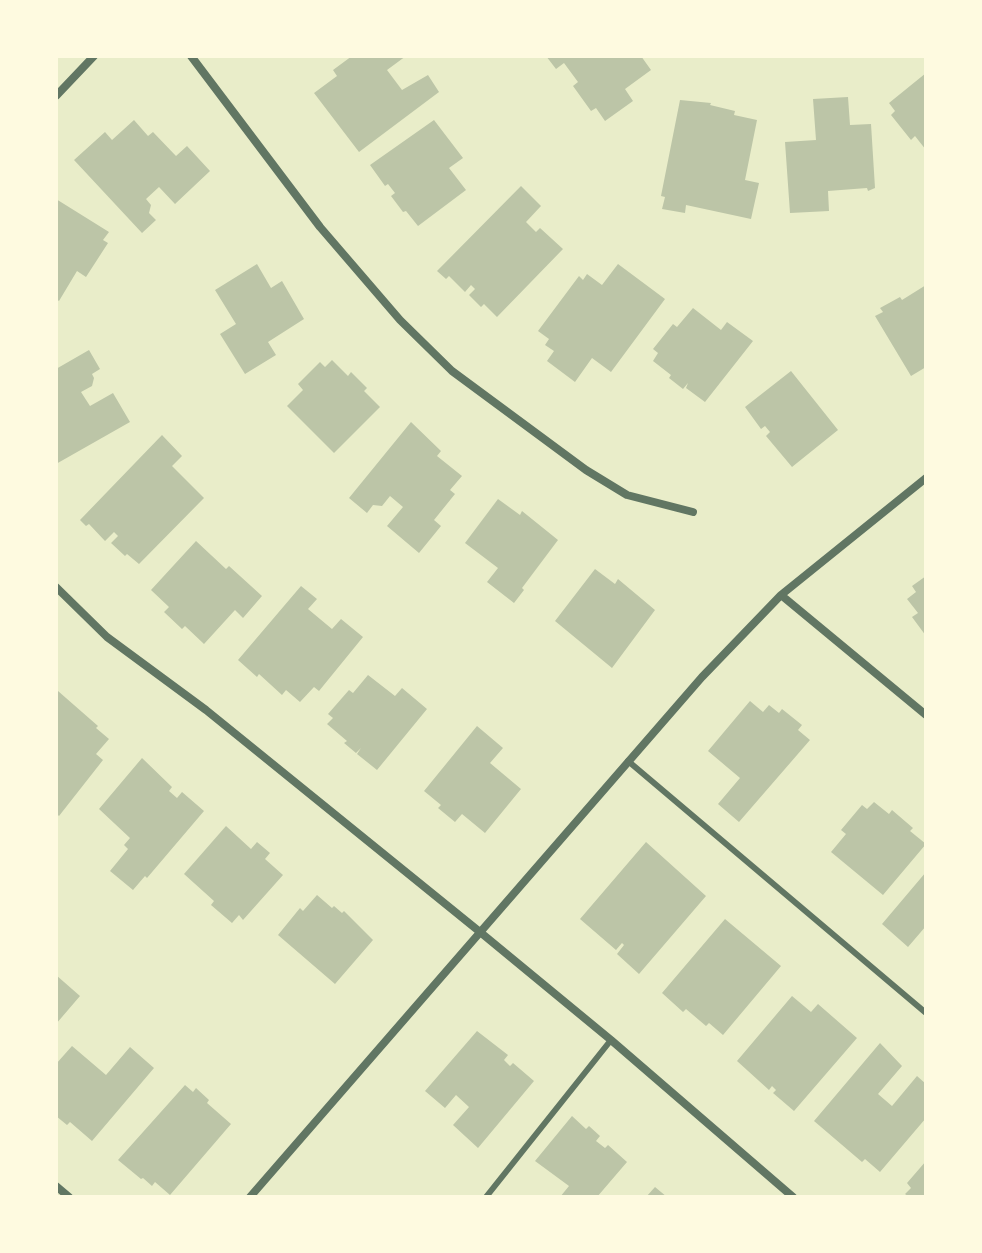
<!DOCTYPE html>
<html>
<head>
<meta charset="utf-8">
<style>
  body { margin:0 }
  #map { position:relative; width:982px; height:1253px; overflow:hidden; background:#e9edc9; font-family:"Archivo Narrow",sans-serif }
  canvas { display:block }
  .frame { position:absolute; inset:0; border:58px solid #fefae0; pointer-events:none }
</style>
</head>
<body>
<div id="map">
<canvas width="982" height="1253"></canvas>
<div class="frame"></div>
</div>
<script>
const c = document.querySelector('canvas').getContext('2d');
c.lineJoin = 'round';
function paint(path, color) { c.fillStyle = color; c.fill(path, 'evenodd'); }
const poly = rows => new Path2D(rows.map(r => 'M' + r).join(''));
function strokePath(path, color, width, dash) { c.strokeStyle = color; c.lineWidth = width; c.lineCap = dash ? 'butt' : 'round'; c.setLineDash(dash || []); c.stroke(path); }
const building = poly([
  [352,56,406,56,387,70,402,90,428,75,439,92,359,152,314,93,337,76,333,70],
  [546,56,641,56,651,70,625,89,633,101,605,121,596,108,591,111,573,86,578,82,564,63,556,69],
  [926,73,926,150,915,136,911,140,891,115,895,111,889,103],
  [848,97,850,125,871,124,875,188,868,191,867,188,828,191,829,211,790,213,785,142,816,140,813,99],
  [680,100,711,103,710,105,735,111,734,115,757,120,745,180,759,183,751,219,686,205,685,213,662,209,665,197,661,196],
  [134,120,148,136,153,132,176,156,187,146,210,171,175,204,159,187,146,199,151,205,149,213,156,220,142,233,74,160,105,132,112,140],
  [434,120,463,158,449,168,466,190,418,226,406,211,403,212,391,196,395,193,388,184,385,186,370,165],
  [521,186,541,206,526,222,536,232,540,228,563,249,497,317,484,304,481,307,469,295,475,289,471,285,465,292,449,276,446,279,437,271],
  [56,199,109,232,103,240,108,243,86,277,77,271,59,301,56,299],
  [257,264,271,288,282,281,304,319,268,342,276,355,245,374,220,334,236,324,215,290],
  [618,264,665,299,611,372,592,358,575,382,547,361,554,351,545,345,549,339,538,331,579,276,583,280,587,274,602,285],
  [926,285,926,367,911,376,875,316,883,312,880,308,900,297,902,300],
  [693,308,721,330,727,322,753,341,705,402,686,388,688,383,683,389,669,378,671,375,653,361,658,353,653,349,673,324,677,327],
  [89,350,100,369,92,374,94,378,92,386,81,392,90,406,113,393,130,422,56,464,56,369],
  [332,360,348,376,351,372,367,388,364,391,380,407,334,453,287,406,303,390,298,384,320,362,325,367],
  [791,371,838,430,792,467,766,436,770,432,765,426,761,429,745,407],
  [411,422,441,451,437,456,462,476,450,490,455,494,434,520,441,526,419,553,387,526,403,507,390,496,382,506,373,505,367,513,349,498],
  [162,435,182,456,172,466,204,498,139,564,127,554,125,556,111,543,118,536,114,532,105,541,89,524,86,526,80,520],
  [498,499,520,515,522,511,558,540,522,588,524,590,514,603,487,582,498,568,465,543],
  [196,541,226,569,229,566,262,596,243,618,235,610,204,644,185,626,182,629,164,612,169,607,151,590],
  [595,569,615,584,618,579,655,610,612,668,555,621],
  [926,576,926,636,912,617,918,613,907,599,916,592,912,586],
  [301,586,317,599,308,609,332,629,341,619,363,637,319,691,314,687,300,702,286,690,282,695,259,674,257,677,238,660],
  [368,675,395,696,402,688,427,709,377,770,357,754,361,748,356,753,344,743,347,741,327,724,333,718,328,714,349,690,353,693],
  [58,691,98,726,96,728,109,739,96,754,103,760,59,816,56,813],
  [750,701,763,712,769,705,779,713,782,709,802,725,798,730,810,740,739,822,718,804,740,778,708,751],
  [477,726,503,748,490,763,521,789,485,833,462,814,455,822,438,808,441,805,424,791],
  [142,758,172,787,169,791,177,798,182,792,204,811,147,878,145,876,133,890,110,871,128,849,124,845,130,838,99,809],
  [874,802,889,814,892,810,913,828,910,831,926,844,883,895,831,852,846,834,841,830,862,805,867,809],
  [226,826,251,849,257,842,270,853,265,859,283,875,243,920,239,915,232,923,211,905,214,901,184,874],
  [646,842,706,896,639,974,617,954,624,945,622,943,616,950,580,919],
  [926,872,926,926,908,947,882,924],
  [317,895,332,908,334,906,342,913,344,911,373,940,335,984,278,935,300,908,303,911],
  [725,919,781,966,723,1035,709,1023,706,1026,686,1009,683,1012,662,993],
  [56,975,80,996,56,1024],
  [792,996,811,1012,818,1004,857,1038,794,1111,773,1093,776,1090,772,1086,769,1090,737,1061],
  [477,1031,508,1055,504,1060,510,1066,513,1063,534,1081,478,1148,453,1125,469,1107,456,1095,445,1108,425,1091],
  [880,1043,902,1066,878,1094,892,1106,917,1076,926,1084,926,1118,880,1172,865,1159,862,1162,814,1121],
  [72,1046,106,1075,130,1047,154,1068,92,1141,70,1122,67,1125,56,1116,56,1064],
  [185,1085,193,1092,196,1088,209,1100,207,1103,231,1124,170,1195,155,1182,152,1186,143,1178,141,1179,118,1160],
  [572,1116,586,1129,589,1126,600,1136,596,1141,605,1148,608,1145,627,1162,597,1197,560,1197,569,1186,535,1161],
  [926,1161,926,1197,909,1197,905,1194,911,1188,907,1183],
  [655,1187,667,1197,646,1197]
]);
const service = poly([
  [628,761,926,1013],
  [486,1197,611,1040]
]);
const minor = poly([
  [191,56,320,227,400,320,452,371,586,470,627,495,693,512],
  [56,96,94,56],
  [56,587,107,637,206,710,480,932,611,1040,793,1197],
  [781,595,926,715],
  [56,1186,69,1197],
  [250,1197,702,677,781,595,926,478]
]);
paint(building, '#bcc5a7');
strokePath(service, '#617663', 6);
strokePath(minor, '#617663', 8);
</script>
</body>
</html>
